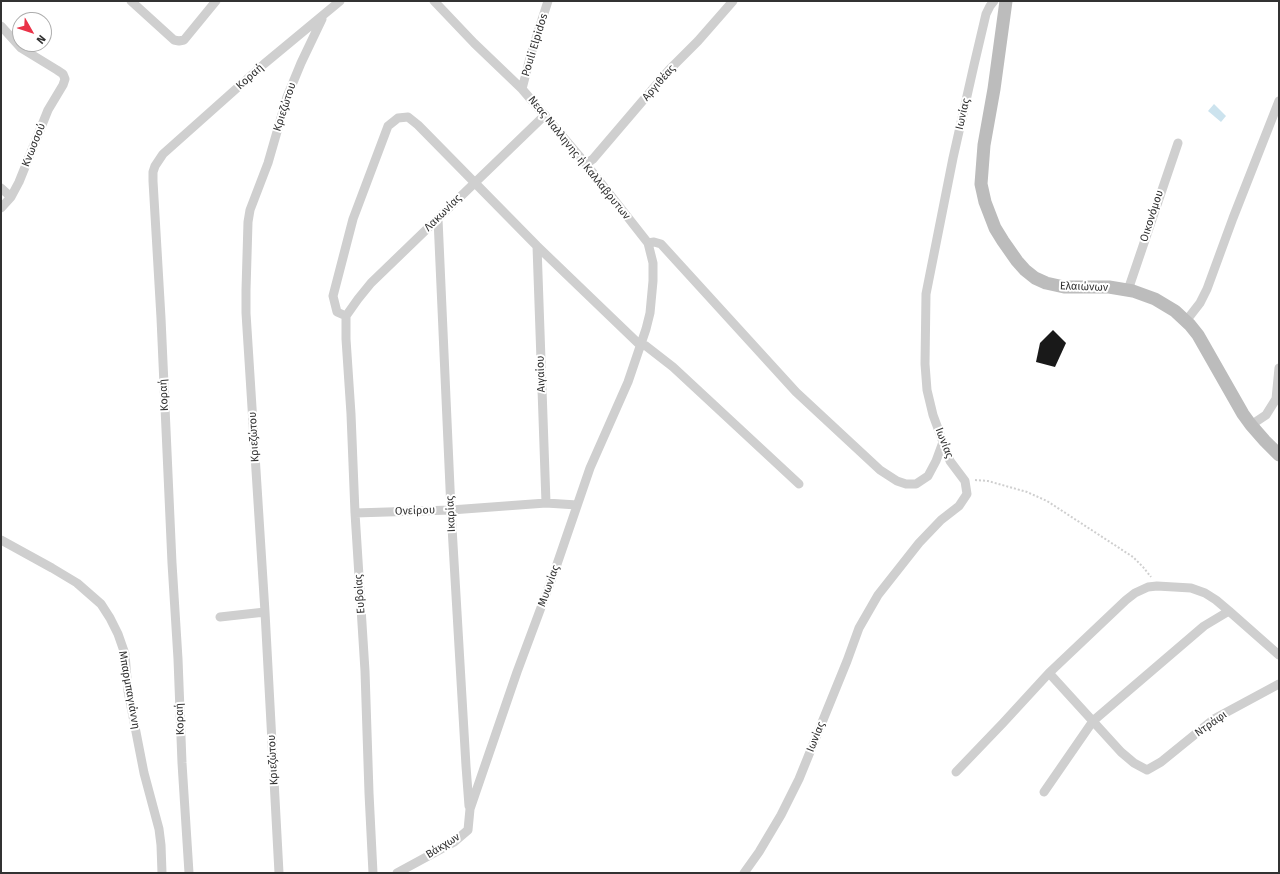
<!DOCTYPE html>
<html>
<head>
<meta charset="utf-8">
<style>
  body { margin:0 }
  #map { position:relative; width:1280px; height:874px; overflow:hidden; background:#fff; font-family:"Fira Sans",sans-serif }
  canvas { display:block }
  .frame { position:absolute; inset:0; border:2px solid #323232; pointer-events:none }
  .north { position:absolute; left:12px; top:12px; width:40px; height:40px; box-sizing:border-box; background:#fff; border:1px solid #adadad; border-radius:50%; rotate:129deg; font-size:11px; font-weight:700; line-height:16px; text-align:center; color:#323232 }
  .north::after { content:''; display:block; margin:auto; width:14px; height:18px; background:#ea3248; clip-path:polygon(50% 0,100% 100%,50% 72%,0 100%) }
</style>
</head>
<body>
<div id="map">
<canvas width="1280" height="874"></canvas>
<div class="frame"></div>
<div class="north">N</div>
</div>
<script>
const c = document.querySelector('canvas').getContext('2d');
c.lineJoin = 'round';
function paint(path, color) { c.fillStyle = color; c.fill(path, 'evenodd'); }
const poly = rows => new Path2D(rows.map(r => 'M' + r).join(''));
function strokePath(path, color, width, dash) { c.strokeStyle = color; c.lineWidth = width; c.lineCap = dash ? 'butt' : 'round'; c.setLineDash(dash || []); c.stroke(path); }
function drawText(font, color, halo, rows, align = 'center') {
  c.font = font + ' "Fira Sans",sans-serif'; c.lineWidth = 4; c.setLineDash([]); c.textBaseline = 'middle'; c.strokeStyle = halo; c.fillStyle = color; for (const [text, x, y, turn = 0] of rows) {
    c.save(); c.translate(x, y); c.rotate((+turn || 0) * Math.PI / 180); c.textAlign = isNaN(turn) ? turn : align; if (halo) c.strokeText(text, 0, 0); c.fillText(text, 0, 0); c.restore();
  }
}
const water = poly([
  [1214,104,1226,116,1221,122,1208,111]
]);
const building = poly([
  [1053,330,1066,343,1055,367,1036,362,1040,343]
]);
const path = poly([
  [975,480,988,481,1027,492,1047,501,1133,557,1143,567,1151,577]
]);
const minor = poly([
  [131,1,174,40,179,41,184,40,216,1],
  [1,26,21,48,57,70,63,74,65,79,63,85,48,110,19,182,11,197,1,208],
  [522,89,531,54,548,1],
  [586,164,593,159,669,70,698,41,733,1],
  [1,188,11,197],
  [438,219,451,510,466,766,469,806],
  [648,243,654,242,661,244,796,392,880,470,897,481,906,484,916,484,928,476,936,461,943,442],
  [537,246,546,503],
  [1128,290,1178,143],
  [346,316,337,312,333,296,353,219,388,126,398,118,408,117,418,125,537,246,640,345,646,346,673,367,799,484],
  [346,316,346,339,351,414,355,513,365,671,369,793,373,873],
  [346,316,358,299,371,283,545,115],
  [1186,321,1200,303,1207,289,1233,218,1279,101],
  [1251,425,1266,415,1276,399,1279,368],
  [355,513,451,510,546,503,577,505],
  [1,540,52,568,77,583,101,604,110,618,118,634,125,654,128,691,144,773,159,829,161,845,162,873],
  [220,617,265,612],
  [1049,673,1121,752,1134,763,1147,770,1161,762,1214,719,1279,684],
  [956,772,1003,723,1049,673,1126,600,1135,593,1148,587,1157,586,1191,588,1205,593,1216,600,1229,611],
  [1044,792,1093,721,1204,626,1229,611,1279,655],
  [189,873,182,763,178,659,172,563,161,318,153,181,153,172,155,166,163,154,264,64,340,1],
  [279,873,265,612,246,313,246,290,248,222,250,210,268,163,287,97,301,63,322,19],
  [397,873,454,842,468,830,470,809,517,672,555,570,590,468,628,382,646,329,650,313,653,281,653,263,648,243,586,164,522,89,474,43,434,1],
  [744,873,759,852,781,815,799,779,847,661,859,628,878,595,919,543,941,520,959,506,967,494,965,481,950,461,933,415,927,390,925,364,926,294,953,158,974,65,986,14,990,6,994,1]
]);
const secondary = poly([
  [1006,1,994,89,984,145,981,184,985,202,995,228,1003,241,1017,261,1025,270,1035,278,1046,283,1064,287,1109,287,1133,291,1155,299,1175,311,1190,325,1198,335,1243,414,1251,425,1265,441,1279,455]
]);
const streetNames = [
  ["Pouli Elpidos",535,45,-73],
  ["Κοραή",250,77,-42],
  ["Αργιθέας",659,83,-49],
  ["Κριεζώτου",285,107,-72],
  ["Ιωνίας",963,114,-77],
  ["Κνωσσού",34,145,-68],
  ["Νεας Nαλληνης ή Καλλαβρυτων",579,158,51],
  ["Λακωνίας",443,213,-45],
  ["Οικονόμου",1152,216,-72],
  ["Ελαιώνων",1084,287,2],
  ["Αιγαίου",541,374,-92],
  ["Κοραή",164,395,-93],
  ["Κριεζώτου",254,437,-93],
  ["Ιωνίας",944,443,69],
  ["Ονείρου",415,511,-2],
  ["Ικαρίας",451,514,-93],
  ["Μυωνίας",549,586,-70],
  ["Ευβοίας",360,594,-94],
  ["Μπαρμπαγιάννη",129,690,80],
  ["Κοραή",180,719,-92],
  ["Ντράφι",1211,724,-35],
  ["Ιωνίας",816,737,-68],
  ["Κριεζώτου",273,760,-93],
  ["Βάκχων",443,846,-32]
];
paint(water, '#cce3ee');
paint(building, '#191919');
strokePath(path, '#cfcfcf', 2, [2, 2]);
strokePath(minor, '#cfcfcf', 9);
strokePath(secondary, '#bcbcbc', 13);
drawText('11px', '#323232', '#fff', streetNames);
</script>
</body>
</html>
